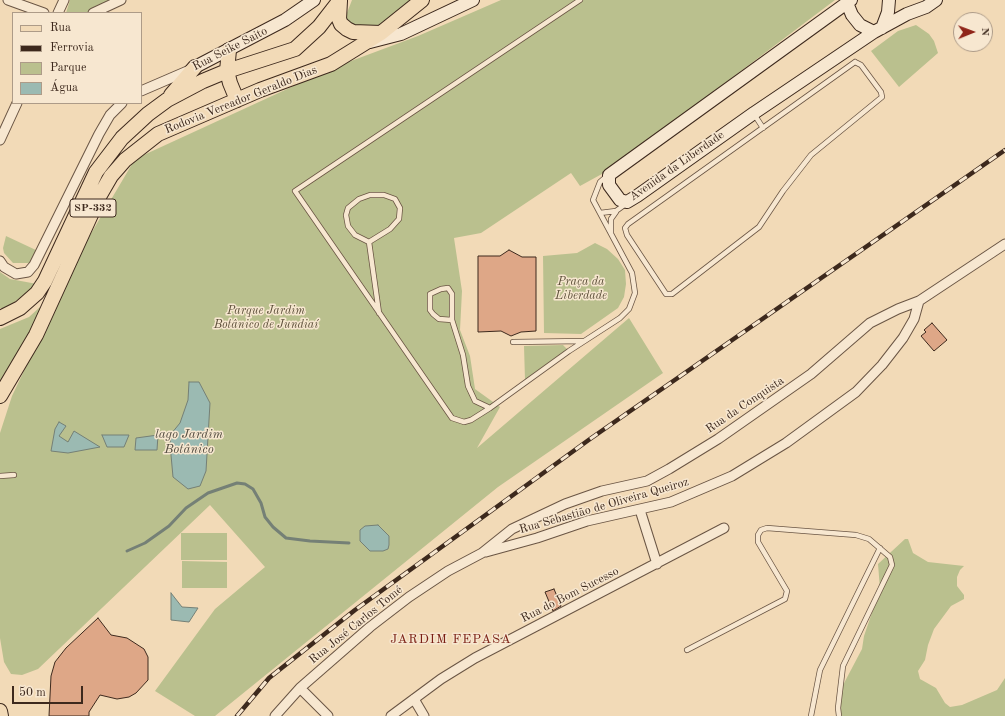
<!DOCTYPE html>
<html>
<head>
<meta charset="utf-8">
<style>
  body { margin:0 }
  #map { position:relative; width:1005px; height:716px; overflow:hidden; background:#f2dab7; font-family:"Old Standard TT",serif }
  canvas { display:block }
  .legend { position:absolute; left:12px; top:12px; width:130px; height:92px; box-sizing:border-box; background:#f7e7d0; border:1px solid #ad9b88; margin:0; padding:5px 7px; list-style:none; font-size:12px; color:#3d291d }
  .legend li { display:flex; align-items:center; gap:8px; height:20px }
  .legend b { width:20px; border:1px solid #ad9b88 }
  .north { position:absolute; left:953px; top:12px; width:40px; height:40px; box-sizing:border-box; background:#f7e7d0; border:1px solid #ad9b88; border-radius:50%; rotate:89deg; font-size:11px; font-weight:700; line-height:16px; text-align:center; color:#3d291d }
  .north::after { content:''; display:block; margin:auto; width:14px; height:18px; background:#8f2418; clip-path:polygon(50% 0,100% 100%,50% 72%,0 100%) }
  .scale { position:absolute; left:12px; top:686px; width:71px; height:18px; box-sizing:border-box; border:2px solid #3d291d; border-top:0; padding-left:5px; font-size:12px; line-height:14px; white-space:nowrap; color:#3d291d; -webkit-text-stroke:3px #f7e7d0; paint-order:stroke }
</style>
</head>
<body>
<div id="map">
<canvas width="1005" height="716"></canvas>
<ul class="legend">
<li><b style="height:5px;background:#f2dab7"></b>Rua</li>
<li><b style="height:5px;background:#3d291d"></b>Ferrovia</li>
<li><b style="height:11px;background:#bac08e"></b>Parque</li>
<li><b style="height:11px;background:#9bbab2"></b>Água</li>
</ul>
<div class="north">N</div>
<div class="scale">50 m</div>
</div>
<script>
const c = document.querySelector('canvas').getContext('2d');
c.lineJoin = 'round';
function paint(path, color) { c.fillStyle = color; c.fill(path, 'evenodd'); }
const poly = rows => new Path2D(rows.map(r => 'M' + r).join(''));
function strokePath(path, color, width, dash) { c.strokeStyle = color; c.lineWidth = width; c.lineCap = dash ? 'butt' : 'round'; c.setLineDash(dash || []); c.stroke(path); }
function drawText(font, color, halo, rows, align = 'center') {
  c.font = font + ' "Old Standard TT",serif'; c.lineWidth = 3; c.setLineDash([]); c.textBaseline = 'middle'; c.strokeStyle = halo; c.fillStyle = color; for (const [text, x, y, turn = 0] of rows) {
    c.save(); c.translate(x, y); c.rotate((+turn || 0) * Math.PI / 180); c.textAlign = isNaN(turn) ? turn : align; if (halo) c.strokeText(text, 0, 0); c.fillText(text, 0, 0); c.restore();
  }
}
const green = poly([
  [70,0,120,0,85,13,66,13],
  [352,0,412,0,377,27,357,27,348,24,345,18],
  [501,0,835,0,611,169,580,186,571,173,481,233,454,238,462,291,460,330,470,356,475,389,500,407,477,448,629,318,663,373,498,487,215,716,195,716,155,691,215,609,265,567,210,505,38,669,22,675,11,674,4,662,0,638,0,433,12,396,83,247,135,159,335,67,418,36],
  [916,25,929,34,934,41,938,53,899,87,871,51,898,31],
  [6,236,38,251,30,263,13,263,4,253,3,248],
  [595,243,607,249,618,259,625,270,626,284,624,297,618,308,581,334,544,333,543,256,577,253],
  [0,272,10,279,37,284,7,308,0,308],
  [40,307,44,308,0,384,0,329,29,317],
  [563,345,569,351,525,380,524,346],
  [181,533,227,533,227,560,181,560],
  [905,539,908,539,913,553,928,562,964,566,960,570,957,577,957,586,964,595,964,599,951,606,934,629,928,645,925,660,918,671,920,679,936,688,945,703,950,707,962,705,997,690,1005,678,1005,716,840,716,838,712,842,687,862,649,864,636,880,589,878,564],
  [182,561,227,562,227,588,182,588]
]);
const water = poly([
  [189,382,199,382,210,403,206,471,200,486,188,489,173,477,170,444,171,434,180,423,188,400,189,382],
  [59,422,66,426,59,436,68,442,74,431,100,447,68,453,51,451,55,429,59,422],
  [102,435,129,435,124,447,107,447,102,435],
  [158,435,157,450,135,450,136,438,158,435],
  [378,525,389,536,389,545,388,549,383,551,370,551,360,541,360,530,365,526,378,525],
  [171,593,182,607,198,608,189,622,171,620,171,593]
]);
const stream = poly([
  [127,551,145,543,169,526,186,508,208,493,237,483,245,484,253,489,261,503,265,517,273,527,286,538,310,541,349,543]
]);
const building = poly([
  [509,250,522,257,536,257,536,331,521,332,511,336,501,331,478,332,478,256,500,256,509,250],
  [932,323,947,340,934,351,921,336,926,332,924,330,932,323],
  [554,589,561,606,553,611,545,592,554,589],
  [98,618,111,635,127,638,144,649,148,657,148,680,136,693,129,697,117,699,100,695,89,712,89,716,49,716,51,676,55,662,66,648,98,618]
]);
const lane = poly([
  [580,0,295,191,452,418,464,422,471,420,490,408,569,351,620,318,629,309,635,293,632,273,593,200,600,182,607,176],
  [855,62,861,65,881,92,882,97,811,155,783,191,759,227,672,294,666,294,627,235,625,228,628,224,855,62],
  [754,114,763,128],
  [600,213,616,211,627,203],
  [611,233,611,219,616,212],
  [369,242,390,229,399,219,400,208,395,199,384,195,370,195,359,199,348,208,346,215,348,226,355,235,369,242,379,313],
  [452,320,439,319,433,314,430,310,430,294,441,289,448,288,452,294,452,320,463,355,468,386,475,401,490,408],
  [513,342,584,341],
  [0,476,14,475],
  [687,650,785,599,787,591,758,542,758,535,761,530,767,528,856,535,869,539,890,557,892,565,843,666,838,708,839,716],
  [811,716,820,670,880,548]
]);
const street = poly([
  [8,0,44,13],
  [58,13,64,0],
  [93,13,121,0],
  [141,91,192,69],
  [0,140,17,103],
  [0,261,4,267,16,274,28,272,34,265,99,134,110,115,122,103],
  [640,510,657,564],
  [486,552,537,538,587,521,671,502,732,476,786,443,856,392,882,365,903,338,914,319,919,301],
  [300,688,328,716],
  [414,699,424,716],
  [275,716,300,688,370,627,409,597,448,571,482,553,512,529,565,504,602,491,647,481,669,469,718,439,811,374,870,323,898,309,919,301,1005,244],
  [391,716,441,679,475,658,724,528]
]);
const secondary = poly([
  [851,0,609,175,609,185,620,200,627,202,637,196,754,113,874,32,907,14,926,7,936,0],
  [847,3,852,15,860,25,874,32],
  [882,28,888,12,889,0],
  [370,42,401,34,473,0],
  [195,67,285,20,314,0]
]);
const primary = poly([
  [340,1,339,19,341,24,347,29,353,32,381,33],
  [229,50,227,71,230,83,237,100],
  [171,95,195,67],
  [0,318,20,308,37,293,45,281,96,172,122,138,148,114,167,100,203,81,227,71,295,49,319,27,340,0],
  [0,396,36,335,100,195,111,176,125,160,158,134,260,90,331,64,381,33,422,0],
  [0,711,1,716]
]);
const rail = poly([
  [237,716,269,678,355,610,590,439,1005,150]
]);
const shields = [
  [93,208,46]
];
const shieldNames = [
  ["SP-332",93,208]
];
const streetNames = [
  ["Rua Seike Saito",230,49,-27],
  ["Rodovia Vereador Geraldo Dias",241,100,-22],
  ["Avenida da Liberdade",677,166,-35],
  ["Rua da Conquista",745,405,-34],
  ["Rua Sebastião de Oliveira Queiroz",604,506,-16],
  ["Rua do Bom Sucesso",570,595,-27],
  ["Rua José Carlos Tomé",356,625,-39]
];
const parkNames = [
  ["Praça da",581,282],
  ["Liberdade",581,296],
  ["Parque Jardim",266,311],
  ["Botânico de Jundiaí",266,325]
];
const waterNames = [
  ["lago Jardim",189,435],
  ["Botânico",189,450]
];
const neighbourhoodNames = [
  ["JARDIM FEPASA",451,640]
];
paint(green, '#bac08e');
paint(water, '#9bbab2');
strokePath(water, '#758076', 1);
strokePath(stream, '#758076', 3);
paint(building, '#dea787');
strokePath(building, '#3d291d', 1);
strokePath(lane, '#6a5544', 6);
strokePath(street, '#6a5544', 11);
strokePath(secondary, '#3d291d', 14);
strokePath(primary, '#3d291d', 16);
strokePath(lane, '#f7e7d0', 4.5);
strokePath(street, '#f7e7d0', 9);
strokePath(secondary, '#f7e7d0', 12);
strokePath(primary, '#f2dab7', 14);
strokePath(rail, '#3d291d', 4.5);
strokePath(rail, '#f7e7d0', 3, [9]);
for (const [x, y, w] of shields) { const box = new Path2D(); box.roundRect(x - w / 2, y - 9, w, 18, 3); c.fillStyle = '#f7e7d0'; c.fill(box); strokePath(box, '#3d291d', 1); }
drawText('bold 11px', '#3d291d', null, shieldNames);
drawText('12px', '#3d291d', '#f7e7d0', streetNames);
drawText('italic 12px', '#5c4f39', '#f7e7d0', parkNames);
drawText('italic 13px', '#544d42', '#f7e7d0', waterNames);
c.letterSpacing = '1px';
drawText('13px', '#7a1f14', '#f7e7d0', neighbourhoodNames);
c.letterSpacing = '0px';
</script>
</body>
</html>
